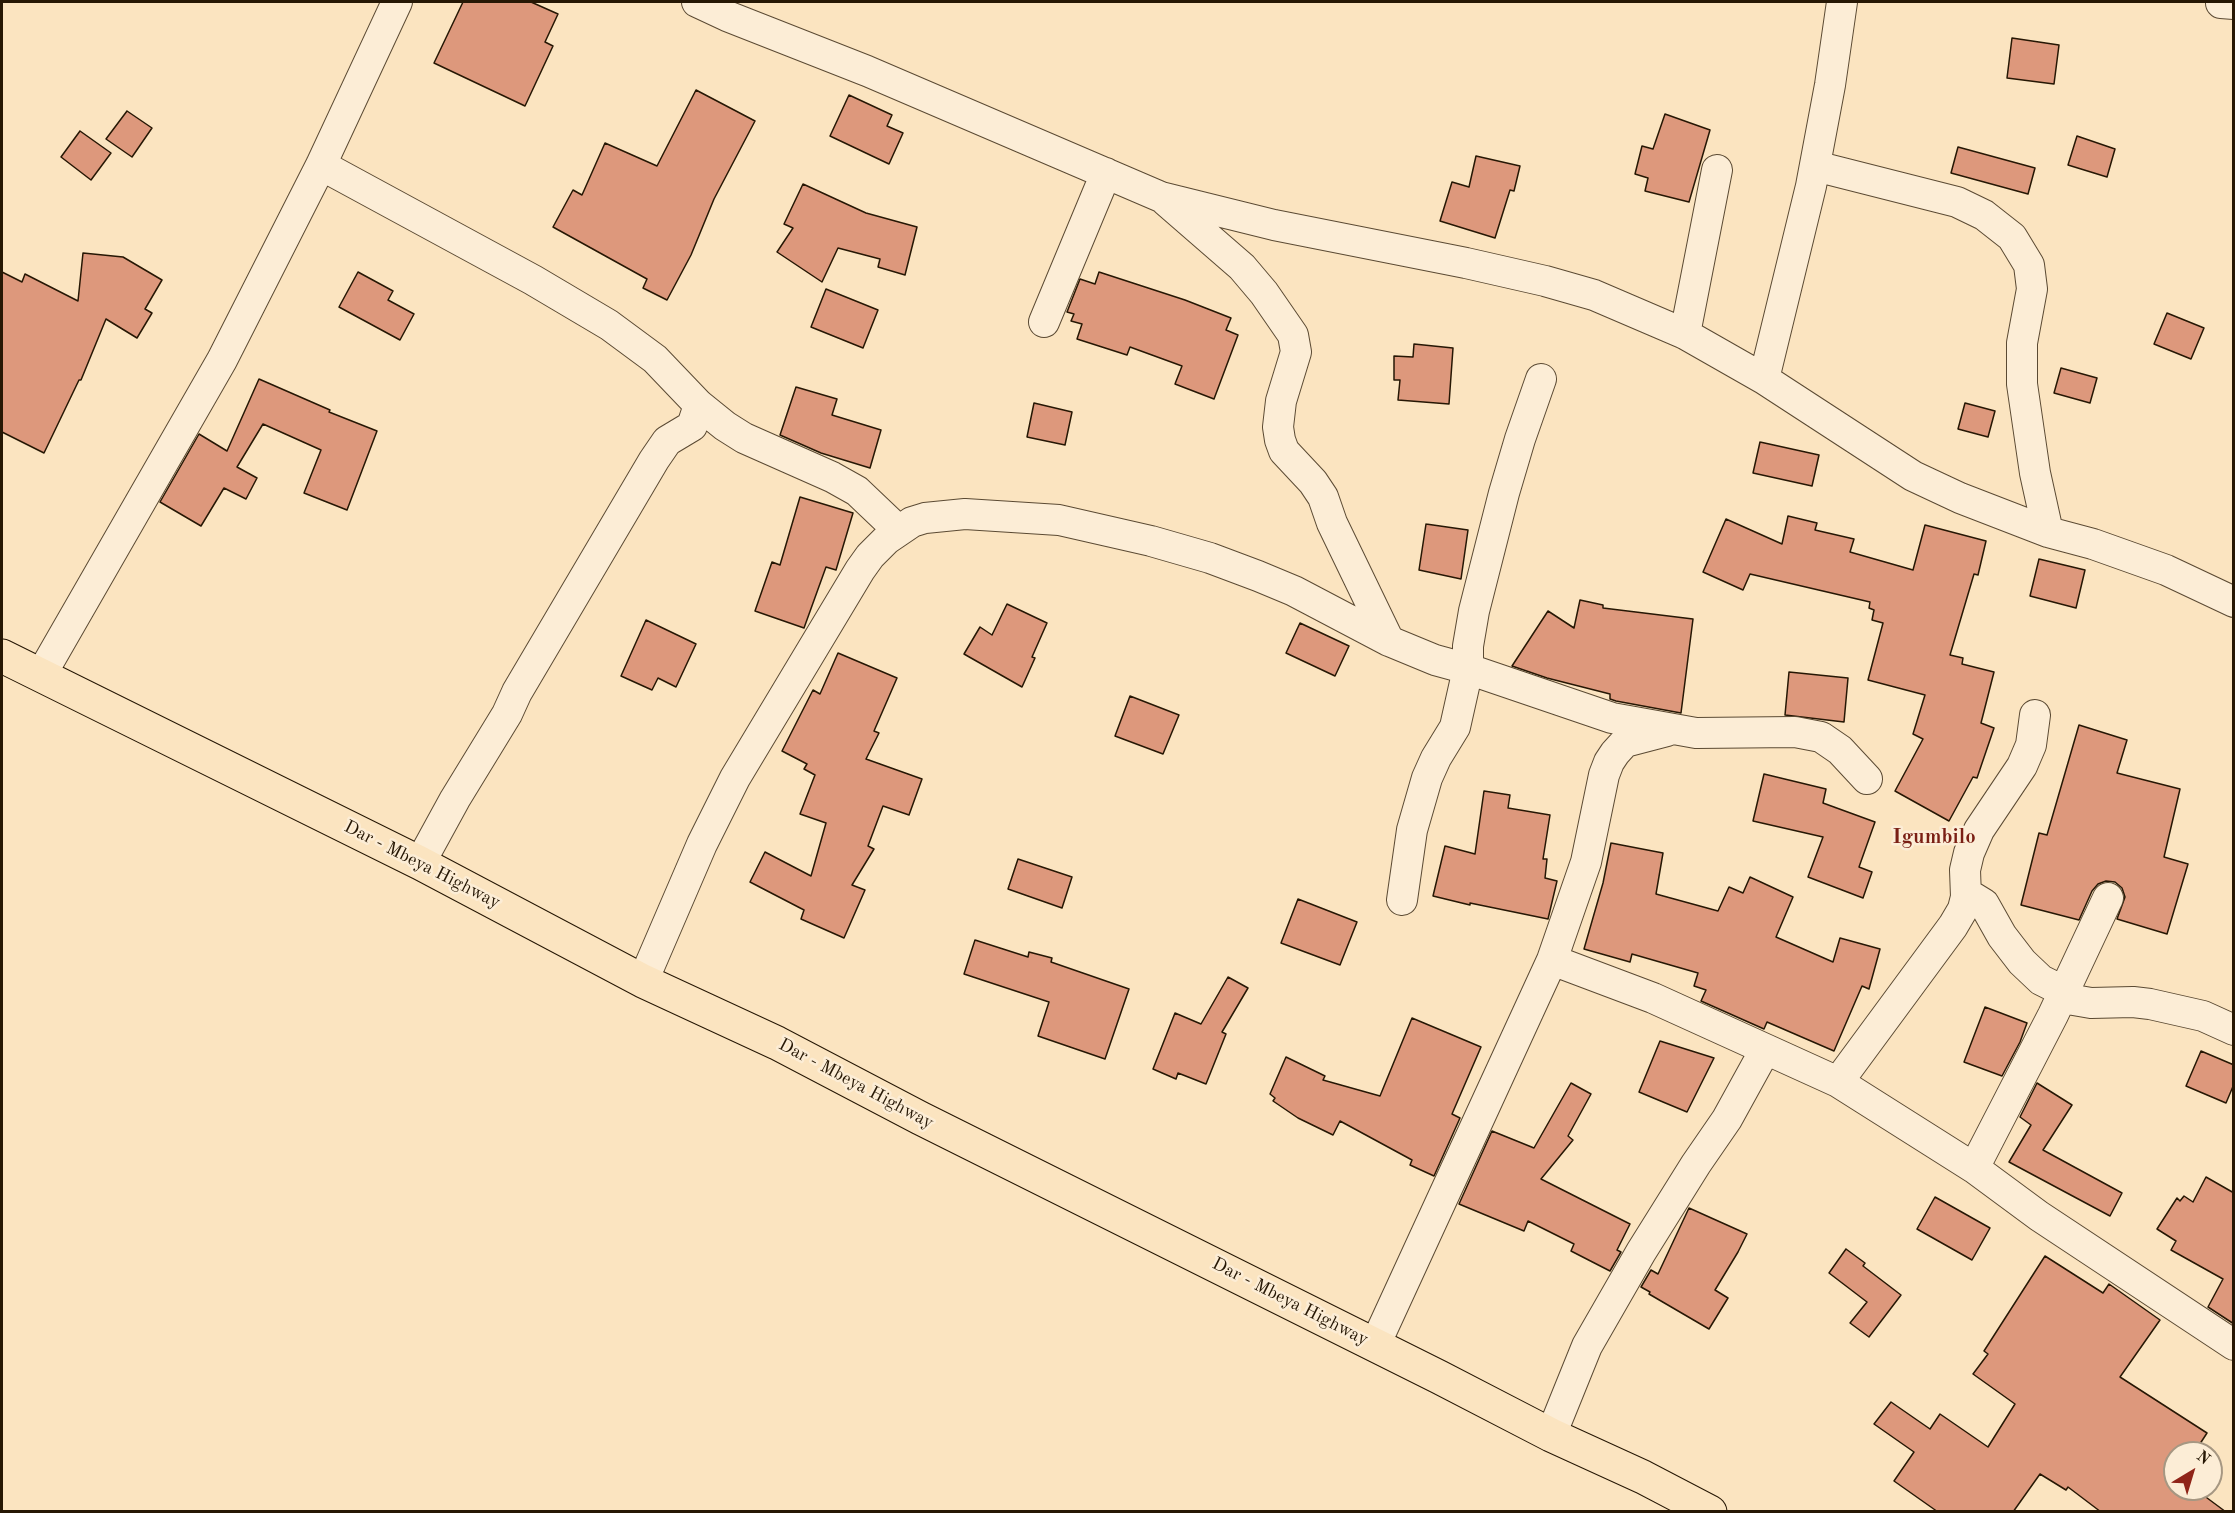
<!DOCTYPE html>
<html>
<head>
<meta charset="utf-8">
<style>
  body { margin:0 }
  #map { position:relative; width:2235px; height:1513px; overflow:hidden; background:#fbe4c0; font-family:"Old Standard TT",serif }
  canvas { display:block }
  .frame { position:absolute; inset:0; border:3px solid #261704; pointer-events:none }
  .north { position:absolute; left:2163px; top:1441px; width:60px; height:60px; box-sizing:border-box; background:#fcedd6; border:2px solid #a69782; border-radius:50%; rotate:38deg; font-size:16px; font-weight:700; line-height:24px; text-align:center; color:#261704 }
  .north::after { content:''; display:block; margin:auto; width:21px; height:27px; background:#8f2418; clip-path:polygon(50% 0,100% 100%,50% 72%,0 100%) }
</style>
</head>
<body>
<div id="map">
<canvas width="2235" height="1513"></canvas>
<div class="frame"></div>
<div class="north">N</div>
</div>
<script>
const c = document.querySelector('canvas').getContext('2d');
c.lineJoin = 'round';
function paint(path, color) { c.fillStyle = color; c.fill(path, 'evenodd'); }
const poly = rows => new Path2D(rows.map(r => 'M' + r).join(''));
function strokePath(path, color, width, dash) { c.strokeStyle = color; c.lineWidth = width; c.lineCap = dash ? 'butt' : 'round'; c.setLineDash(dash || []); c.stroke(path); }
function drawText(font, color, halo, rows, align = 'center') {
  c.font = font + ' "Old Standard TT",serif'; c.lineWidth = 5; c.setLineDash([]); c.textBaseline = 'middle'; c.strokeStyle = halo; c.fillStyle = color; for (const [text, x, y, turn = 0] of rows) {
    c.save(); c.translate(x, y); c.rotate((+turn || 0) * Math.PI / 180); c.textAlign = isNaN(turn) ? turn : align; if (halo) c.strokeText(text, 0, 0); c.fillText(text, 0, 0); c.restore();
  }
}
const building = poly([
  [463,2,531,2,558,14,545,42,553,46,525,106,434,63,463,2],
  [2012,38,2059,45,2054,84,2007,78,2012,38],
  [696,90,755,121,714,199,691,255,667,300,643,288,647,279,553,227,573,190,582,195,605,143,657,166,696,90],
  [849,95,892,115,887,126,903,133,889,164,830,136,849,95],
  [127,111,152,128,132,157,106,139,127,111],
  [1665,114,1710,130,1689,202,1645,191,1648,178,1635,174,1642,146,1653,149,1665,114],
  [80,131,111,153,91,180,61,157,80,131],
  [2077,136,2115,149,2107,177,2068,165,2077,136],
  [1958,147,2035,168,2028,194,1951,173,1958,147],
  [1476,156,1520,166,1514,191,1510,190,1495,238,1440,221,1452,182,1469,187,1476,156],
  [803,184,866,213,917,227,905,275,878,267,880,259,838,248,822,282,777,252,793,228,784,224,803,184],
  [83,253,123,257,162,280,145,309,152,313,137,338,106,319,81,380,79,380,44,453,2,432,2,272,22,282,25,274,78,301,83,253],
  [358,272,393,291,388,300,414,314,400,340,339,307,358,272],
  [1099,272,1185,300,1231,318,1226,330,1238,335,1214,399,1175,384,1182,366,1130,347,1127,355,1077,339,1082,324,1071,321,1074,314,1067,312,1080,279,1095,284,1099,272],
  [826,289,878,310,863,348,811,327,826,289],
  [2167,313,2204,328,2191,359,2154,344,2167,313],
  [1414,344,1453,348,1449,404,1398,400,1400,380,1394,380,1394,356,1413,357,1414,344],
  [2061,368,2097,378,2090,403,2054,393,2061,368],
  [259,379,330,410,329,412,377,431,347,510,304,493,321,450,263,424,237,467,257,478,246,499,224,488,201,526,160,502,199,434,227,451,259,379],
  [796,387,837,399,832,415,881,430,870,468,821,453,780,435,796,387],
  [1034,403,1072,412,1065,445,1027,437,1034,403],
  [1965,403,1995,411,1988,437,1958,429,1965,403],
  [1760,442,1819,455,1812,486,1753,473,1760,442],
  [800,497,853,513,836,570,826,567,804,628,755,611,772,562,780,565,800,497],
  [1788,516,1817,523,1815,530,1854,539,1850,552,1913,570,1925,525,1986,541,1978,575,1974,574,1950,655,1963,658,1962,664,1994,672,1981,723,1994,728,1977,778,1973,777,1949,821,1895,791,1923,739,1913,734,1925,695,1868,680,1883,623,1872,620,1874,610,1869,608,1870,602,1750,574,1743,590,1703,572,1726,519,1782,544,1788,516],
  [1426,524,1468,530,1461,579,1419,570,1426,524],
  [2039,559,2085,570,2076,608,2030,596,2039,559],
  [1580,600,1603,605,1603,608,1693,619,1681,713,1616,701,1610,699,1610,694,1547,678,1512,666,1548,611,1574,628,1580,600],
  [1007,604,1047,623,1032,657,1035,658,1022,687,964,654,980,627,992,635,1007,604],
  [646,620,696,644,676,687,658,678,652,690,621,676,646,620],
  [1300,623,1349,646,1335,676,1286,653,1300,623],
  [838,653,897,678,874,731,879,733,866,759,922,779,909,815,883,806,868,846,874,849,852,885,865,890,844,938,801,919,804,910,750,882,765,852,811,876,826,823,800,814,815,775,804,769,807,764,782,751,813,690,820,694,838,653],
  [1789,672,1848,678,1844,722,1785,715,1789,672],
  [1130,696,1179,715,1163,754,1115,736,1130,696],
  [2079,725,2127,740,2117,773,2180,789,2164,857,2188,864,2167,934,2117,919,2125,897,2122,888,2115,882,2106,881,2098,884,2092,891,2079,920,2021,905,2039,833,2047,835,2079,725],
  [1764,774,1826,789,1823,803,1875,822,1859,867,1872,872,1863,898,1808,877,1823,837,1753,821,1764,774],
  [1484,791,1510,795,1508,808,1550,815,1543,859,1547,859,1545,878,1557,881,1548,919,1470,903,1470,905,1433,896,1445,846,1475,854,1484,791],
  [1611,843,1663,853,1656,894,1718,911,1729,887,1743,893,1750,877,1793,897,1776,937,1833,962,1840,938,1880,949,1869,989,1862,986,1834,1051,1767,1022,1764,1029,1701,1001,1706,990,1694,986,1698,973,1632,954,1630,962,1584,949,1603,883,1611,843],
  [1018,859,1072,877,1062,908,1008,889,1018,859],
  [1298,899,1357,922,1340,965,1281,943,1298,899],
  [975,940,1028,957,1029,952,1052,958,1051,962,1129,989,1105,1059,1038,1036,1049,1002,964,974,975,940],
  [1228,977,1248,988,1222,1032,1226,1034,1206,1084,1178,1073,1176,1079,1153,1069,1175,1013,1201,1024,1228,977],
  [1985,1007,2027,1023,2020,1042,2002,1076,1964,1062,1985,1007],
  [1412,1018,1481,1047,1452,1114,1460,1118,1434,1176,1410,1165,1412,1160,1340,1121,1333,1135,1298,1118,1273,1101,1275,1098,1270,1094,1286,1057,1325,1076,1323,1080,1380,1096,1412,1018],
  [1660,1041,1714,1058,1687,1112,1639,1092,1660,1041],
  [2201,1051,2234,1065,2234,1084,2226,1103,2186,1086,2201,1051],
  [1571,1083,1591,1094,1568,1136,1573,1140,1541,1179,1630,1224,1617,1250,1621,1252,1610,1271,1571,1251,1574,1244,1528,1221,1524,1231,1459,1204,1492,1131,1534,1148,1571,1083],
  [2037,1083,2072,1105,2043,1150,2122,1193,2110,1216,2009,1162,2031,1125,2020,1117,2037,1083],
  [2206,1177,2234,1193,2234,1324,2208,1307,2223,1279,2171,1250,2176,1241,2157,1229,2177,1198,2180,1201,2184,1196,2193,1202,2206,1177],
  [1935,1197,1990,1228,1972,1260,1917,1229,1935,1197],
  [1689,1208,1747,1234,1738,1252,1715,1290,1728,1298,1709,1329,1649,1294,1650,1292,1641,1287,1651,1270,1658,1274,1689,1208],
  [1846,1249,1865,1263,1863,1266,1901,1295,1869,1337,1850,1323,1867,1302,1829,1273,1846,1249],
  [2045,1256,2103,1293,2109,1284,2160,1320,2120,1377,2207,1433,2194,1453,2175,1453,2175,1489,2195,1489,2226,1512,2101,1512,2068,1487,2066,1490,2040,1474,2013,1512,1938,1512,1894,1481,1914,1452,1874,1424,1891,1402,1930,1429,1940,1414,1988,1447,2015,1404,1973,1374,1988,1354,1984,1351,2045,1256]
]);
const street = poly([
  [697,2,727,16,867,71,1161,197,1274,225,1466,263,1545,281,1594,295,1685,334,1764,379,1913,476,1960,498,2048,532,2093,544,2166,570,2234,602],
  [2221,3,2234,4],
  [321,165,533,280,609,325,655,359,699,405,725,426,744,438,832,477,857,491,898,530],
  [1815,166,1957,202,1984,215,2012,237,2029,265,2032,289,2022,343,2022,384,2035,473,2048,532],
  [1166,201,1242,267,1264,293,1293,335,1296,352,1281,401,1278,427,1280,440,1284,451,1313,482,1323,497,1332,523,1389,641],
  [1044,322,1106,173],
  [1685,334,1717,170],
  [1764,379,1811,186,1830,85,1842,2],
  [41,675,222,360,321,165,397,2],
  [420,863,455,799,507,714,517,692,654,460,667,441,692,426,699,405],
  [1966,893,1984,904,2002,936,2022,962,2041,980,2065,992],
  [1402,900,1412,830,1427,778,1436,758,1455,727,1468,669,1468,646,1474,611,1504,493,1520,439,1541,379],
  [1552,960,1653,998,1838,1082,1974,1168,2039,1216,2234,1345],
  [643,981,702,844,735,778,860,570,870,556,887,539,912,522,925,518,965,514,1059,520,1151,541,1210,558,1258,576,1294,591,1389,641,1435,660,1468,669,1612,718,1696,733,1795,732,1821,737,1840,750,1867,779],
  [2062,998,2091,1003,2133,1002,2150,1004,2203,1016,2234,1030],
  [1838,1082,1953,926,1963,909,1966,897,1965,870,1969,853,1979,830,2022,766,2031,745,2035,715],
  [1974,1168,2053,1015,2108,898],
  [1375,1345,1552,960,1586,862,1604,775,1609,762,1615,753,1625,742,1667,731],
  [1551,1435,1587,1346,1641,1252,1696,1164,1727,1119,1765,1050]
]);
const highway = poly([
  [2,656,420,863,643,981,777,1043,920,1118,1439,1377,1551,1435,1643,1477,1710,1512]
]);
const streetNames = [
  ["Dar - Mbeya Highway",422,865,27],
  ["Dar - Mbeya Highway",856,1084,28],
  ["Dar - Mbeya Highway",1290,1302,27]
];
const quarterNames = [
  ["Igumbilo",1934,837]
];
paint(building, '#dd987c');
strokePath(building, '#261704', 1.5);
strokePath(street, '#5b4a33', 32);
strokePath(highway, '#261704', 35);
strokePath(street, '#fcedd6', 30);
strokePath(highway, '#fbe4c0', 33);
drawText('18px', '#261704', '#fcedd6', streetNames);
drawText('bold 21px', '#7a1f14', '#fcedd6', quarterNames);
</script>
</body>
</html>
